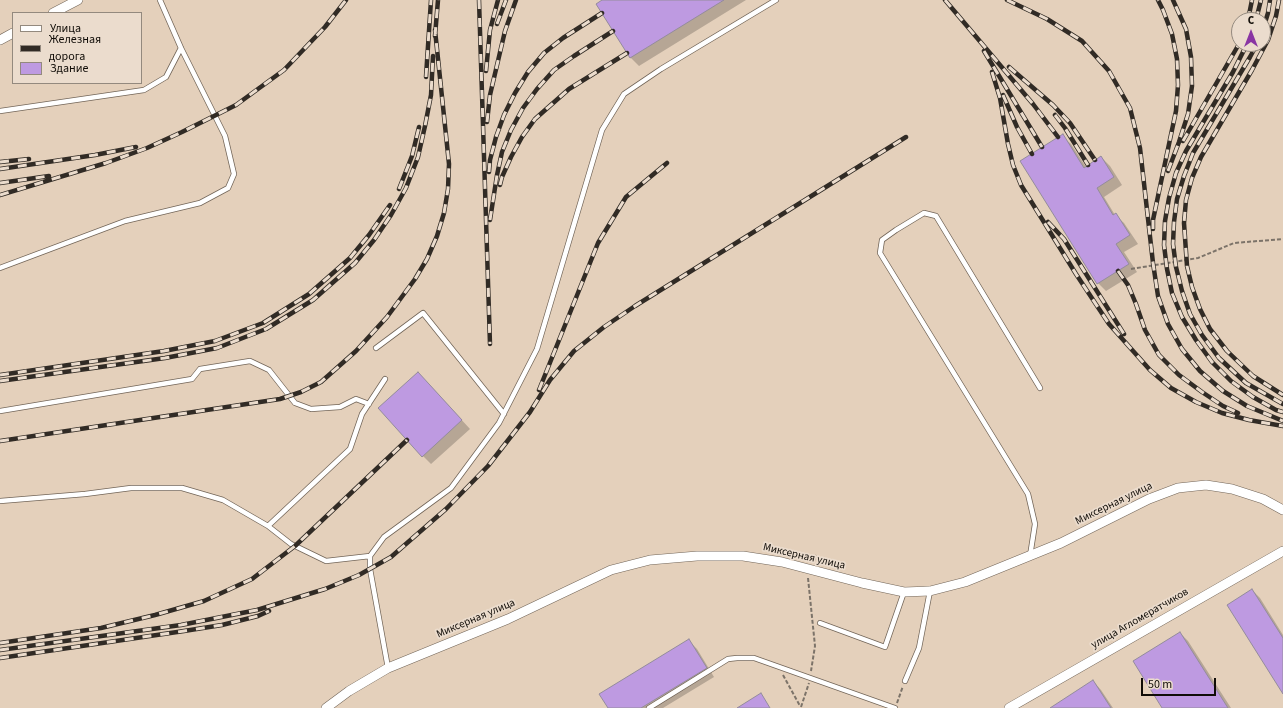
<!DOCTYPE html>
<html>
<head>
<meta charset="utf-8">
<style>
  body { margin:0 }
  #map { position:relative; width:1283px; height:708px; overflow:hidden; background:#ebdccd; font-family:"Source Sans 3",sans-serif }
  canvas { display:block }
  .legend { position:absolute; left:12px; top:12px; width:130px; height:72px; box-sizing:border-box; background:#ebdccd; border:1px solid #93897e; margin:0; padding:5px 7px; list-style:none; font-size:12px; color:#100c07 }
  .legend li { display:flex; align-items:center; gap:8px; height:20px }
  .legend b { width:20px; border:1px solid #93897e }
  .north { position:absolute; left:1231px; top:12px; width:40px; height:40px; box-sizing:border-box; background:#ebdccd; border:1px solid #93897e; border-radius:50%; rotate:0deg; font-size:11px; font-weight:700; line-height:16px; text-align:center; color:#100c07 }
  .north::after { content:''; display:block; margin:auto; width:14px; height:18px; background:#8935a3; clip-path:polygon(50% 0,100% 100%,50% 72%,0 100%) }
  .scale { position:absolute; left:1141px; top:678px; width:75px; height:18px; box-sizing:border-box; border:2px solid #100c07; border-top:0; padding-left:5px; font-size:12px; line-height:14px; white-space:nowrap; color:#100c07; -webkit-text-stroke:3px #ebdccd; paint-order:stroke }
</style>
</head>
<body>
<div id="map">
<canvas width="1283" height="708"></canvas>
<ul class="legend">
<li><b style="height:5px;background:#fff"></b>Улица</li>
<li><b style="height:5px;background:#312b25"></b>Железная дорога</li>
<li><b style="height:11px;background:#be9ae1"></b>Здание</li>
</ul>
<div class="north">С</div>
<div class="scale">50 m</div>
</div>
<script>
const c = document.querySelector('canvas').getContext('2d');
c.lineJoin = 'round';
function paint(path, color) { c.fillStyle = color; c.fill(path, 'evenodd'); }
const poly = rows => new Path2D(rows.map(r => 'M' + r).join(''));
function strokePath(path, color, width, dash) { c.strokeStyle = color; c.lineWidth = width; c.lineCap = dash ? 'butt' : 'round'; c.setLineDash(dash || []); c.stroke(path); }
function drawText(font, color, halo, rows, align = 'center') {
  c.font = font + ' "Source Sans 3",sans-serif'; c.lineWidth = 3.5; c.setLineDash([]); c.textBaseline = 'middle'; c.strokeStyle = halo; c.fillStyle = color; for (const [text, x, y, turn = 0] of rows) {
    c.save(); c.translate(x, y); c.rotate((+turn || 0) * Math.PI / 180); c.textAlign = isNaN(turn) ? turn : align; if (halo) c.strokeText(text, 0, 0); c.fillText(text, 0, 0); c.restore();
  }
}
const built = poly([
  [0,0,1283,0,1283,708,0,708],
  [13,13,141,13,141,83,13,83],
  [1239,20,1263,20,1263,44,1239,44]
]);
const shadow = poly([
  [604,0,746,0,639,66,631,58,597,4],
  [1062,136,1071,144,1086,167,1101,157,1110,166,1122,185,1104,197,1115,215,1124,223,1138,244,1124,252,1137,272,1106,291,1098,283],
  [426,381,470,429,431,464,423,456],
  [1252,590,1260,598,1283,635,1283,692],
  [1180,633,1188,641,1231,708,1163,708],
  [689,641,697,649,714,677,663,708,609,708],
  [1093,681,1101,690,1113,708,1052,708]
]);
const building = poly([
  [602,0,724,0,630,58,596,4,602,0],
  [1063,134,1084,168,1101,156,1114,177,1097,188,1113,215,1116,213,1130,235,1116,244,1129,264,1097,284,1020,161,1063,134],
  [418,372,462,420,422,457,378,408,418,372],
  [1252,589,1283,638,1283,694,1227,605,1252,589],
  [1180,632,1228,708,1162,708,1133,661,1180,632],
  [689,639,707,668,641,708,608,708,599,694,689,639],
  [1093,680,1111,708,1050,708,1093,680],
  [761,693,770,708,737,708,761,693]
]);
const path = poly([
  [1131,269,1198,258,1234,243,1283,239],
  [814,561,816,555],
  [808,578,815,646,811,671],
  [783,675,800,706],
  [897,703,903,686],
  [801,707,809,683]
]);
const lane = poly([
  [0,111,144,90,166,77,181,48],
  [0,268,125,221,200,203,228,188,234,174,225,136,181,48,160,0],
  [376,348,423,313,504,414],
  [0,411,192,379,200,369,250,361,269,370,295,403,311,409,340,407,356,399,369,404],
  [0,501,85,494,131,488,182,488,223,500,268,526,291,544,326,561,370,556],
  [268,526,350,449,362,414,385,379],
  [1030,556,1035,524,1028,494,880,253,882,240,896,230,924,213,936,216,1040,388],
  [820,623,885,647,904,592],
  [388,668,370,569,370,556,384,537,451,488,499,423,537,349,602,130,624,94,661,69,776,0],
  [905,681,919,648,930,591],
  [649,708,728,659,737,658,754,658,895,708]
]);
const street = poly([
  [53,13,78,0],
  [0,40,13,33],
  [326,708,349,691,388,668,508,619,611,570,650,560,697,556,743,556,782,562,862,583,904,592,930,591,965,582,1061,543,1149,499,1178,488,1206,485,1232,489,1263,499,1283,510],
  [1009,708,1283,551]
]);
const rail = poly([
  [479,0,490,344],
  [945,0,1033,104,1058,137],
  [1007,0,1047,19,1082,41,1109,71,1130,108,1140,148,1153,263,1158,296,1168,324,1182,349,1200,371,1223,391,1247,406,1283,421],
  [1279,0,1276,16,1268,40,1252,70,1201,157,1192,178,1186,200,1184,223,1187,266,1192,287,1200,309,1210,329,1227,351,1253,376,1283,395],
  [1248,20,1252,0],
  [1256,20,1261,0],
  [497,24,506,0],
  [1263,29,1268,13,1270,0],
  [435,36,438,0],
  [1247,44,1233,72,1186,151,1176,173,1169,198,1165,221,1164,245,1167,269,1172,293,1182,317,1196,340,1212,362,1231,381,1253,397,1276,410,1283,412],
  [1257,44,1250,57,1193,153,1184,176,1177,199,1174,222,1173,244,1176,267,1182,291,1190,314,1202,335,1219,358,1246,383,1283,404],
  [984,51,1042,147],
  [1009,67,1053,105,1070,123,1095,160],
  [486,71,490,30,498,0],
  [992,72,1000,98,1008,144,1013,165,1021,185,1076,274,1109,324,1150,370,1171,388,1196,402,1222,413,1249,420,1283,426],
  [426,77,431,0],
  [1003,95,1017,127,1032,154],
  [1055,115,1065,128,1088,165],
  [487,122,490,95,505,31,516,0],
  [1183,141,1239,44],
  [0,162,29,159],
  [0,169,95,155,136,147],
  [1168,171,1179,142,1188,114,1192,86,1191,57,1186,29,1173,0],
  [489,172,490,160,496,137,504,115,515,93,528,72,544,53,563,38,602,13],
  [0,183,49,176],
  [500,185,502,177,511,157,522,137,535,119,569,89,627,53],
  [399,189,412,156,419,127],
  [0,195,106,163,147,148,182,132,236,105,284,70,325,27,346,0],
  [490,220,497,175,502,152,511,130,523,108,537,89,554,70,574,56,613,31],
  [1048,222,1064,239,1124,334],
  [1153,229,1153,220,1176,111,1178,85,1177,59,1172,34,1163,10,1158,0],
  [1118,271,1128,285,1136,304,1145,330,1159,355,1179,375,1202,392,1223,406,1238,413],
  [0,375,164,351,215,341,263,323,309,294,350,258,369,235,390,205],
  [0,381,165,358,217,348,266,329,313,300,355,263,374,240,391,215,406,188,418,157,425,126,431,95,433,56],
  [539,390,598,243,626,197,667,163],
  [0,441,280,399,301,392,321,382,356,351,387,317,415,279,427,259,437,236,444,213,448,189,449,164,435,30],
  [0,643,101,628,155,615,204,601,252,579,295,546,407,440],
  [0,650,181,625,257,610,325,589,359,575,391,557,446,509,488,466,530,412,550,380,574,351,604,327,635,306,906,137],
  [0,658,184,631,222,625,258,616,269,611]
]);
const streetNames = [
  ["Миксерная улица",1114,504,-26],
  ["Миксерная улица",804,557,13],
  ["Миксерная улица",476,619,-23],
  ["улица Агломератчиков",1140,619,-30]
];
paint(built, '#e4d0bb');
paint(shadow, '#0003');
paint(building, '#be9ae1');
strokePath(building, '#948c9c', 1);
strokePath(lane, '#726558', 6);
strokePath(street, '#726558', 10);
strokePath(path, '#7c7369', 2, [4, 2]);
strokePath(lane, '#fff', 4.5);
strokePath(street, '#fff', 9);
strokePath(rail, '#312b25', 4.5);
strokePath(rail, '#ebdccd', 3, [9]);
drawText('11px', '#100c07', '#ebdccd', streetNames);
</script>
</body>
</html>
